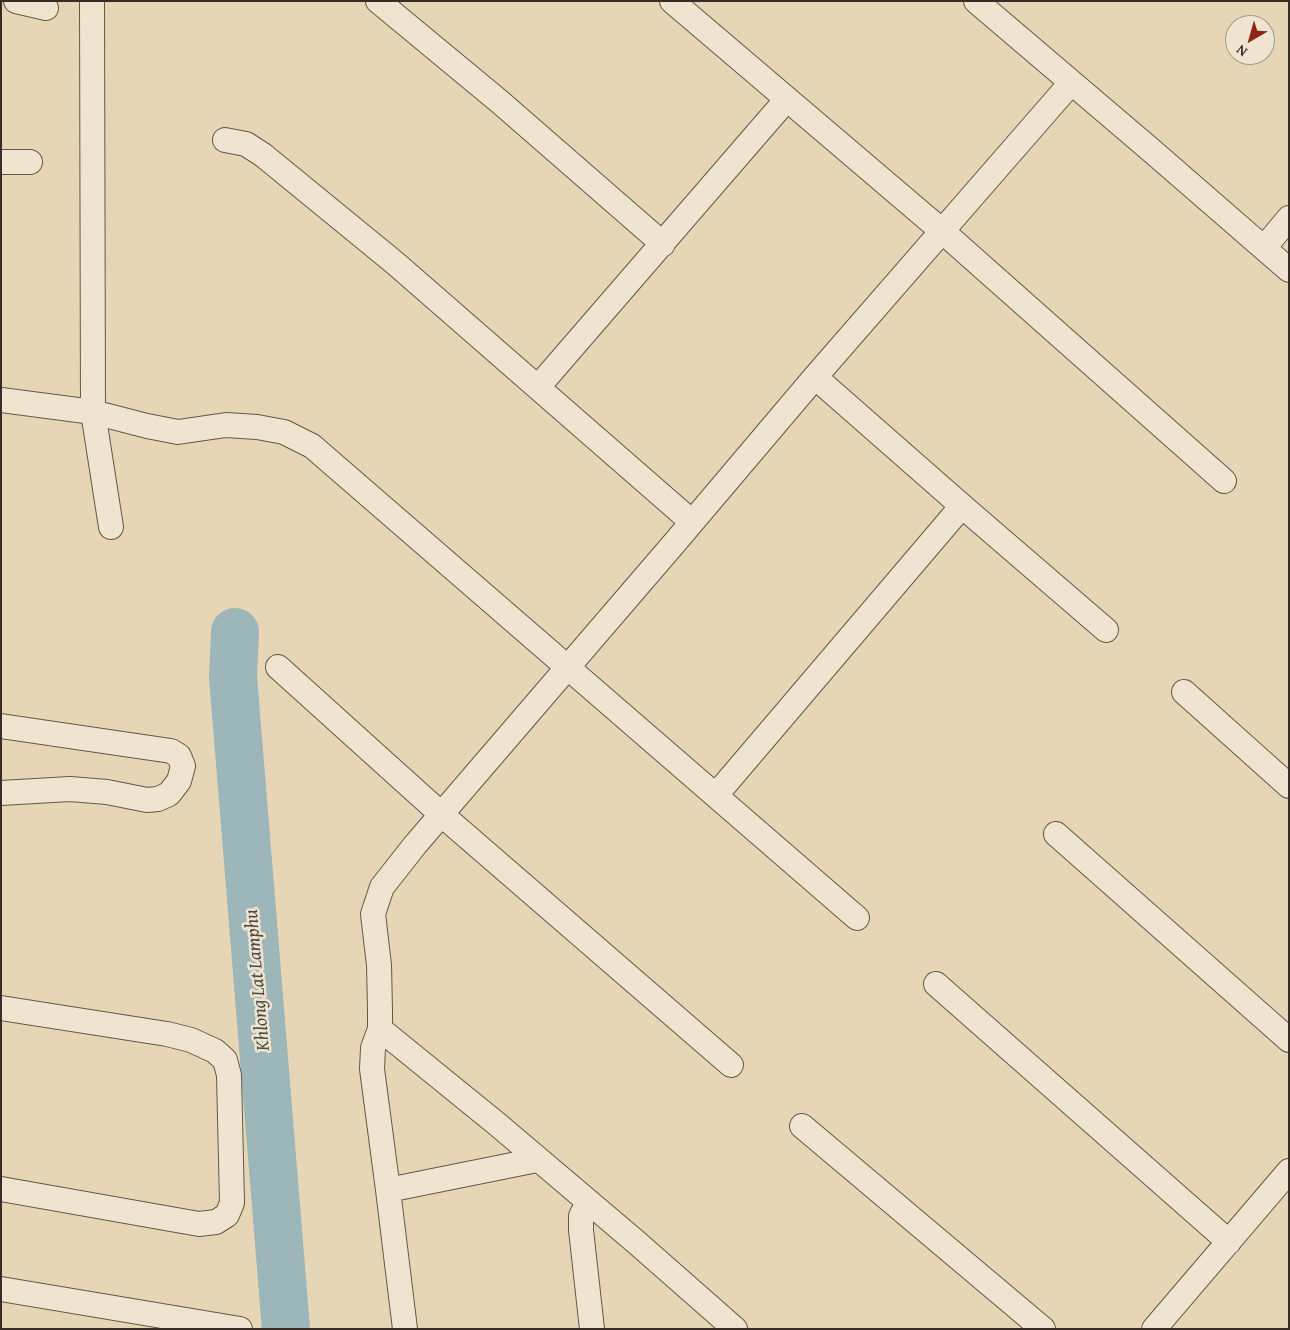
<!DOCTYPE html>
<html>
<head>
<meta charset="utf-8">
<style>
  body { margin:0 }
  #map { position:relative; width:1290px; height:1330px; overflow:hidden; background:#e6d6b5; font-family:"Gentium Book Plus",serif }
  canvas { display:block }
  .frame { position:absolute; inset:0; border:2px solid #382d26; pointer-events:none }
  .north { position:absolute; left:1225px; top:15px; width:50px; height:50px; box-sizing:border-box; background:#efe4cf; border:1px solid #a69b8b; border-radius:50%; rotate:218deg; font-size:14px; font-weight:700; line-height:20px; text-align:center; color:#382d26 }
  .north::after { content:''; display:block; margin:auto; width:18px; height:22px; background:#8f2418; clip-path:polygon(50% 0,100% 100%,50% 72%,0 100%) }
</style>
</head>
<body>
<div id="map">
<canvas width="1290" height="1330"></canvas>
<div class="frame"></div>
<div class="north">N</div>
</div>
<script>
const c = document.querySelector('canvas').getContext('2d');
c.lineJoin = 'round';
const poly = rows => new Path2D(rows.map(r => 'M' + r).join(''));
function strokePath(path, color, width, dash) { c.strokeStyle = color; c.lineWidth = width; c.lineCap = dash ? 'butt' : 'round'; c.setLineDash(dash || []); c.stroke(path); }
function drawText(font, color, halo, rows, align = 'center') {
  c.font = font + ' "Gentium Book Plus",serif'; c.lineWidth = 5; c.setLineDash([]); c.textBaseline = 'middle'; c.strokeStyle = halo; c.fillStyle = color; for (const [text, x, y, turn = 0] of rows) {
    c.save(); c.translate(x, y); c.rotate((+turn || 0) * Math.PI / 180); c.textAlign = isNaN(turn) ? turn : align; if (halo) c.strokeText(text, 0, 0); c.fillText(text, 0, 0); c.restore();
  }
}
const river = poly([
  [235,632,233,677,286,1329]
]);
const minor = poly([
  [16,1,46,8],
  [92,1,93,412,111,527],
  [378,1,500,102,663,244],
  [672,1,942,231,1224,481],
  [976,1,1152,151,1289,270],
  [225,140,246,144,263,155,395,263,692,522],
  [1,162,30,162],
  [1264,248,1289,218],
  [815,377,962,506,1106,630],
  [538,387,787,99],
  [1,400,93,412,147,426,178,432,226,425,257,427,284,432,312,446,857,918],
  [278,667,441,814,731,1065],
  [1184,692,1289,786],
  [1,726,171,751,179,756,183,766,179,781,169,794,158,799,147,800,107,792,70,789,1,793],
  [716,795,962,506],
  [1056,834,1289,1040],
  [936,984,1229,1242],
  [1,1008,167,1034,191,1040,215,1051,225,1060,229,1075,232,1203,227,1215,216,1222,199,1224,1,1189],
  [380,1029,497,1124,636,1242,735,1329],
  [802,1126,1043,1329],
  [388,1190,537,1160],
  [588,1202,581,1216,581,1230,592,1329],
  [1,1289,240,1329],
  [405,1329,388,1190,372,1069,373,1048,380,1029,380,1010,379,965,373,914,382,887,415,845,677,540,815,377,1071,83],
  [1154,1329,1289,1171]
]);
const waterNames = [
  ["Khlong Lat Lamphu",258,980,-95]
];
strokePath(river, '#9db6ba', 48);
strokePath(minor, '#64574a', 26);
strokePath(minor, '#efe4cf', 24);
drawText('italic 19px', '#4c4844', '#efe4cf', waterNames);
</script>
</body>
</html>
